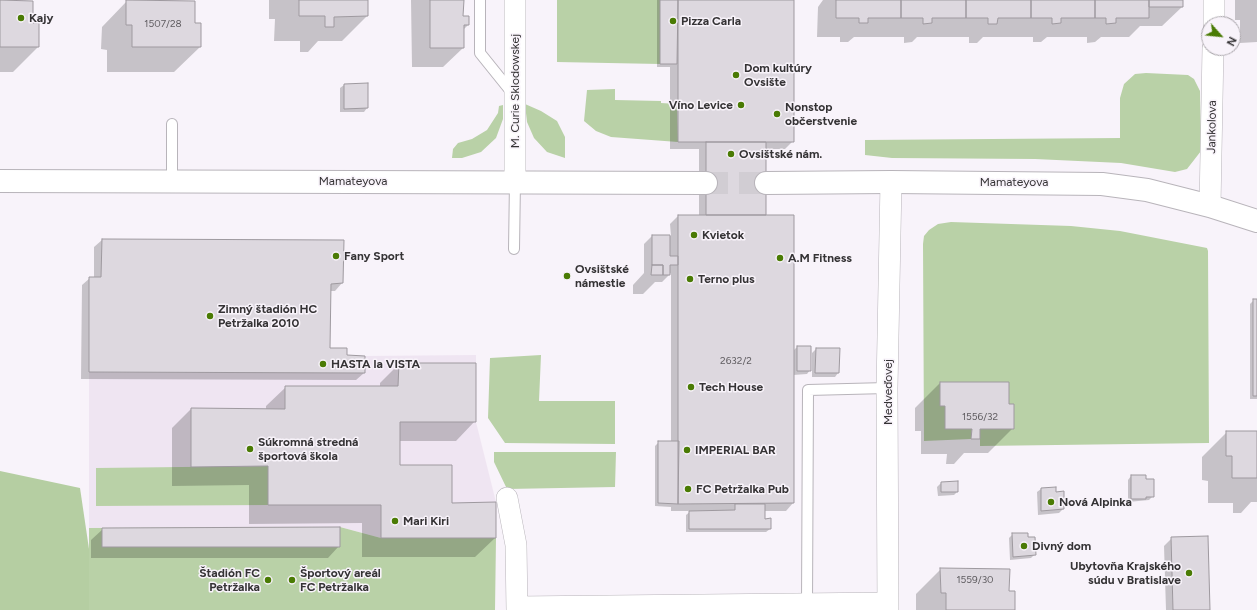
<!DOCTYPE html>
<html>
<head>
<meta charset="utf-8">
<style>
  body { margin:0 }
  #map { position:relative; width:1257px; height:610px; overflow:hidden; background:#f8f3fa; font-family:Figtree,sans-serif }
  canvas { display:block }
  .north { position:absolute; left:1201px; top:16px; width:40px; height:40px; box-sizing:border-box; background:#f8f3fa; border:1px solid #aaa6ab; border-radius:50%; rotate:117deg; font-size:11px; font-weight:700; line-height:16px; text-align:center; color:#353335 }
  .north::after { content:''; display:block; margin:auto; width:14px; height:18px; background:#4a7b04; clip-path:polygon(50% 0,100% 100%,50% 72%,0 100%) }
</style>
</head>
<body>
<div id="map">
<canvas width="1257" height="610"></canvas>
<div class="north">N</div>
</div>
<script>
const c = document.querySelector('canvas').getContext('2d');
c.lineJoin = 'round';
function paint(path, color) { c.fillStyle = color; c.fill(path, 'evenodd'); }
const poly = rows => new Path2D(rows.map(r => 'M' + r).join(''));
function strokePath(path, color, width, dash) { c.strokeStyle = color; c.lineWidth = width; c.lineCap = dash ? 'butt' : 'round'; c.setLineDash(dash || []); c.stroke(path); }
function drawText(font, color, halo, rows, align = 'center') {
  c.font = font + ' Figtree,sans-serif'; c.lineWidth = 3; c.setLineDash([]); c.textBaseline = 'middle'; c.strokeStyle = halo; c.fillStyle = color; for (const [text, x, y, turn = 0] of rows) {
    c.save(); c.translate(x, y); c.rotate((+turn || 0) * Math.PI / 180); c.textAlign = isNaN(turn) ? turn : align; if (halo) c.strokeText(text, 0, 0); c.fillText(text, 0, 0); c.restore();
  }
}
const built = poly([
  [476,355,476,422,496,502,496,538,381,538,340,527,89,528,89,372,365,373,365,356]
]);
const green = poly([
  [557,0,660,0,660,64,557,62],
  [1146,73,1188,75,1194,79,1200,91,1201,151,1187,169,1175,172,1121,163,1035,159,892,158,865,155,865,140,1120,138,1120,98,1124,84,1135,74],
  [615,89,615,100,661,101,661,103,677,104,678,142,611,137,596,131,584,121,587,90],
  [525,104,541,111,557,121,565,137,565,158,547,152,534,138,527,122],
  [503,105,503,119,496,138,481,152,462,158,452,158,453,149,458,143,472,139,487,130,498,113,499,106],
  [951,222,1071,226,1120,231,1207,248,1208,251,1209,443,980,446,980,429,1014,429,1014,404,1009,404,1008,382,940,382,940,406,945,406,972,429,971,439,924,441,923,244,924,236,929,230,938,224],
  [541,355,539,401,615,401,615,444,505,443,488,418,490,358],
  [494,452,616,452,615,487,507,489,494,462],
  [268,466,268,505,96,506,96,468],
  [340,527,381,538,496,538,495,610,89,610,89,528]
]);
const forest = poly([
  [0,471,80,488,89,549,89,610,0,610]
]);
const shadow = poly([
  [269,0,367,0,367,16,342,41,318,41,308,52,300,52,300,41,274,41,275,19,269,19],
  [411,0,463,0,462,17,468,25,463,30,463,48,443,67,412,67],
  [657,0,793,0,793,141,785,149,765,149,765,216,793,351,797,347,810,370,807,374,793,375,793,503,786,511,764,511,764,520,770,529,766,532,686,532,686,515,691,511,671,511,671,507,655,506,655,446,659,442,671,442,671,273,662,282,655,282,643,294,633,294,633,285,644,273,644,244,652,236,671,236,670,224,678,216,699,216,699,149,670,149,670,67,657,67],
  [823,0,1182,0,1182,7,1162,26,1140,26,1129,37,1101,37,1095,42,1087,43,1087,37,1047,37,1041,42,1033,42,1033,37,983,37,977,43,969,43,969,37,917,37,912,42,904,43,904,37,854,37,848,42,840,42,840,37,817,37,818,7],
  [1235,0,1257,0,1257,42,1240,43,1240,20,1235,20],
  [0,1,38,47,13,72,0,72],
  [127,1,194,24,200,47,174,72,107,72,107,50,101,49,102,27],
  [344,85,367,108,364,112,340,112,340,88],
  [102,240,343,241,342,283,335,291,330,291,329,349,346,356,364,373,356,380,81,379,82,285,90,278,94,278,94,247],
  [1254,300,1257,300,1257,399,1250,399,1250,304],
  [816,349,838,373,835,377,812,377,812,353],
  [399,364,475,421,456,441,399,441,399,466,495,538,475,557,362,557,362,523,249,524,249,485,172,486,172,428,191,409,266,410,266,406,286,387,380,387,380,383],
  [940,383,1008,405,1013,428,988,453,964,453,954,464,946,464,947,454,921,454,921,431,915,431,915,408],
  [1227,432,1257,432,1257,502,1251,502,1241,513,1233,513,1233,503,1208,503,1208,481,1202,480,1202,457],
  [1131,476,1153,496,1149,500,1128,502,1128,480],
  [941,483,957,492,954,495,938,496,937,487],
  [1041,489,1055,493,1063,509,1059,513,1038,515,1037,492],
  [103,529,339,546,328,558,91,558,91,540],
  [1013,534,1027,538,1035,554,1031,558,1010,560,1009,538],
  [1172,538,1209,610,1166,610,1164,546],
  [941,569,1008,592,1014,610,916,610,916,594]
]);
const building = poly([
  [0,0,33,1,33,23,39,23,39,47,0,47,0,0],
  [126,0,195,1,195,23,201,23,201,47,132,47,132,25,126,25,126,0],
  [299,0,368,0,368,16,334,17,334,27,325,27,325,16,299,16,299,0],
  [430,0,464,0,463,16,469,16,469,25,464,25,464,48,430,48,430,0],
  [660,0,678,0,677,64,660,64,660,0],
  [678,0,794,0,794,142,678,142,678,0],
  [836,0,901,0,901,18,868,18,868,23,859,23,859,18,836,18,836,0],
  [901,0,966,0,966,18,932,18,932,23,923,24,923,18,901,18,901,0],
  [966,0,1031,0,1031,18,998,18,997,24,988,24,988,18,966,18,966,0],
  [1031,0,1095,0,1095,18,1061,18,1061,23,1052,24,1052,18,1031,18,1031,0],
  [1095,0,1149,0,1149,18,1116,18,1116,23,1106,24,1106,18,1095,18,1095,0],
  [1149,0,1183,0,1183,7,1149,7,1149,0],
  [368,83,368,108,344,109,344,84,368,83],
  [706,142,766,142,766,215,706,215,706,142],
  [678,215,794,215,794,503,678,504,678,215],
  [652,235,670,235,670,256,678,256,678,265,670,265,670,275,663,275,663,265,652,265,652,235],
  [102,239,344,240,343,283,331,284,330,348,347,348,347,355,365,356,365,373,89,372,89,277,101,277,102,239],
  [652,265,663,265,663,275,651,275,652,265],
  [1253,299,1257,299,1257,396,1253,396,1253,299],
  [797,346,811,346,811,371,797,371,797,346],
  [816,348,840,348,839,373,815,373,816,348],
  [399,363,476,363,476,422,400,422,400,465,452,465,452,503,496,502,496,538,381,538,381,505,268,505,268,466,191,467,191,408,285,409,285,386,398,386,399,363],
  [940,382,1009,382,1009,404,1014,404,1014,429,980,429,980,439,971,439,972,429,945,429,945,406,940,406,940,382],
  [1226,431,1257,431,1257,478,1232,478,1232,456,1226,456,1226,431],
  [658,441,679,441,678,504,658,503,658,441],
  [1131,475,1146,475,1146,479,1154,479,1154,497,1146,497,1146,499,1131,499,1131,475],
  [958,481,958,492,941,492,941,482,958,481],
  [1056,487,1056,492,1064,491,1064,509,1041,511,1041,488,1056,487],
  [735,504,765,504,765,519,771,518,771,529,689,529,689,511,735,510,735,504],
  [340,527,340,547,102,547,102,528,340,527],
  [1012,533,1028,533,1028,537,1035,537,1036,555,1013,557,1012,533],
  [1208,536,1210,610,1173,610,1171,537,1208,536],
  [940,568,1010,569,1009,591,1015,591,1015,610,946,610,946,593,941,593,940,568]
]);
const secondaryTunnel = poly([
  [706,183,766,183]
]);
const lane = poly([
  [480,0,480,53,513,94],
  [172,124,172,181],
  [514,249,515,181],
  [807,604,808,390,887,388]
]);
const street = poly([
  [515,0,515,181],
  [1214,24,1214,0],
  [1210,206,1213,48],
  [507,498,516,545,517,610],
  [517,607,888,603],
  [888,610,887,388,891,182]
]);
const secondary = poly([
  [0,181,706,183],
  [766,183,891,182,1102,184,1147,190,1210,206,1257,221]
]);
const markers = [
  [21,18,4,"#4a7b04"],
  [673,21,4,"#4a7b04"],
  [736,75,4,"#4a7b04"],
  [741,105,4,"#4a7b04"],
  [777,114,4,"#4a7b04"],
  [731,154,4,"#4a7b04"],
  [694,235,4,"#4a7b04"],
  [336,256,4,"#4a7b04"],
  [780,258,4,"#4a7b04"],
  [567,276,4,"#4a7b04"],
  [690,279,4,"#4a7b04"],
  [210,316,4,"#4a7b04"],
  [323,364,4,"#4a7b04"],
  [691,387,4,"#4a7b04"],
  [250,449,4,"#4a7b04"],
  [687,450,4,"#4a7b04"],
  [688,489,4,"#4a7b04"],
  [1051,502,4,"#4a7b04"],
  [395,521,4,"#4a7b04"],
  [1024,546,4,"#4a7b04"],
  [1189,573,4,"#4a7b04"],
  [268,580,4,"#4a7b04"],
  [292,580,4,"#4a7b04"]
];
const numberNames = [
  ["1507/28",163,24],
  ["2632/2",736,361],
  ["1556/32",980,417],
  ["1559/30",975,580]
];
const poiNames = [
  ["Kajy",29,18],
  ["Pizza Carla",681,21],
  ["Dom kultúry",744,68],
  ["Ovsište",744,82],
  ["Víno Levice",733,105,"right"],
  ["Nonstop",785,107],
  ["občerstvenie",785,121],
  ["Ovsištské nám.",739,154],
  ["Kvietok",702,235],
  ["Fany Sport",344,256],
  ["A.M Fitness",788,258],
  ["Ovsištské",575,269],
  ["námestie",575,283],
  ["Terno plus",698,279],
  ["Zimný štadión HC",218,309],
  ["Petržalka 2010",218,323],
  ["HASTA la VISTA",331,364],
  ["Tech House",699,387],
  ["Súkromná stredná",258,442],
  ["športová škola",258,456],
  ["IMPERIAL BAR",695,450],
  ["FC Petržalka Pub",696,489],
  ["Nová Alpinka",1059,502],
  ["Mari Kiri",403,521],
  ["Divný dom",1032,546],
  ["Ubytovňa Krajského",1181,566,"right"],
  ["súdu v Bratislave",1181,580,"right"],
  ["Štadión FC",260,573,"right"],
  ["Petržalka",260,587,"right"],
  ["Športový areál",300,573],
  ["FC Petržalka",300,587]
];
const streetNames = [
  ["M. Curie Sklodowskej",515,91,-90],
  ["Jankolova",1212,127,-89],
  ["Mamateyova",353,181],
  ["Mamateyova",1014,182],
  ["Medveďovej",888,392,-90]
];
paint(built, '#efe5f2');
paint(green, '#b9d1a7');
paint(forest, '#b5cea2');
paint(shadow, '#0003');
paint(building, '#ddd8df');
strokePath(building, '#9e999f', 1);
strokePath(secondaryTunnel, '#d1cdd3', 22, [22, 11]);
strokePath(lane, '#b8b4ba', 12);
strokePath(street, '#b8b4ba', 22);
strokePath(secondary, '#b8b4ba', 24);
strokePath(lane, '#fff', 10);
strokePath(street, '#fff', 21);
strokePath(secondary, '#fff', 22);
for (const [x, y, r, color] of markers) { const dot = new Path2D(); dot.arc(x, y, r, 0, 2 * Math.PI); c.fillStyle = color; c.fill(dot); strokePath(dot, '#f8f3fa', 1.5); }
drawText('10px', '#5f5c60', null, numberNames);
drawText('bold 12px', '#353335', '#f8f3fa', poiNames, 'left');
drawText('12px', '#353335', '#f8f3fa', streetNames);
</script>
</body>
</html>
